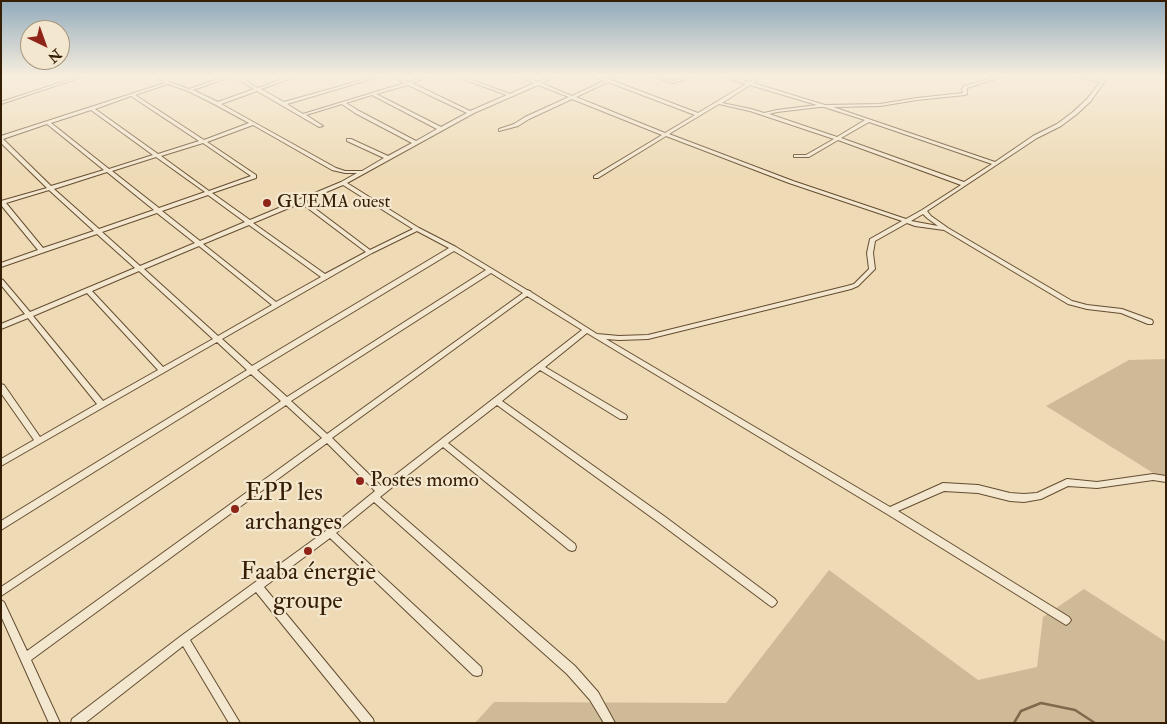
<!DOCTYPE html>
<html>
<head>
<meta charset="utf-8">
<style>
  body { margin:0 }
  #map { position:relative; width:1167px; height:724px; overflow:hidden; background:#eedab5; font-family:"IM FELL Double Pica",serif }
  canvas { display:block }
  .frame { position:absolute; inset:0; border:2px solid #361e05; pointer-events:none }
  .north { position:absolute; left:20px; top:20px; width:50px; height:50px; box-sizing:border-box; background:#f4e7cf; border:1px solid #a8977e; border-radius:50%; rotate:138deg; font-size:14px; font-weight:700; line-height:20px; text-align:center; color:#361e05 }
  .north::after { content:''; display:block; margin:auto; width:18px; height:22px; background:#8f2418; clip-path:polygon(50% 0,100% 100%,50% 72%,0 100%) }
</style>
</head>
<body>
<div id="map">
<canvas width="1167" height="724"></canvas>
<div class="frame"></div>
<div class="north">N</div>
</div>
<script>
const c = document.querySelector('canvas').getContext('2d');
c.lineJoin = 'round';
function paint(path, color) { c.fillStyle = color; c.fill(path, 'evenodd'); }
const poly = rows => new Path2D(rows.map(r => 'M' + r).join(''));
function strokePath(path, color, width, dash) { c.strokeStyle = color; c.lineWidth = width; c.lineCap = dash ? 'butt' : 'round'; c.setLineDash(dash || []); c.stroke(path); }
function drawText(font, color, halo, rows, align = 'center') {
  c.font = font + ' "IM FELL Double Pica",serif'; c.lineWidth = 4.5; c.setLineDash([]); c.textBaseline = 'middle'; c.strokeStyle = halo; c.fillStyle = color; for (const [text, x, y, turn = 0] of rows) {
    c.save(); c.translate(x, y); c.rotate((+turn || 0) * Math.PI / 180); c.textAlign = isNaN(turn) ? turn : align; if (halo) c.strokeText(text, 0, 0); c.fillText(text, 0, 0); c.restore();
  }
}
const green = poly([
  [1166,359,1166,481,1046,406,1129,360],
  [829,570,978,680,1037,667,1043,617,1084,589,1166,642,1166,723,475,723,494,702,726,703]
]);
const stream = poly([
  [1014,723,1021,711,1041,703,1075,710,1095,723]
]);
const minor = poly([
  [83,75,88,75,1,104,1,102,83,75],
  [154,75,158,75,169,82,189,89,230,75,235,75,258,88,293,75,298,75,297,76,261,89,284,102,380,75,385,75,287,104,303,114,405,83,391,76,390,75,394,75,409,82,427,75,432,75,431,76,412,83,470,111,507,95,454,76,453,75,458,75,510,94,534,83,516,76,515,75,519,75,538,82,555,75,559,75,558,76,541,83,572,96,604,81,592,76,591,75,596,75,608,79,618,75,622,75,621,76,611,80,698,113,746,84,720,76,719,75,724,75,749,82,762,75,766,75,765,76,753,83,825,105,880,104,917,98,963,93,962,89,964,86,1002,75,1007,75,1006,76,967,88,967,94,965,95,917,100,880,106,833,107,995,162,1033,136,1057,124,1073,112,1087,99,1100,82,1075,76,1074,75,1079,75,1102,80,1105,75,1109,75,1091,101,1077,114,1061,126,1037,138,927,211,931,216,948,228,1072,301,1087,305,1122,309,1152,320,1153,322,1152,324,1148,324,1121,313,1087,309,1068,304,944,230,915,226,907,223,875,241,873,253,875,269,858,286,851,289,648,339,619,340,606,339,890,507,943,483,978,485,1010,493,1024,494,1037,493,1067,479,1097,482,1153,474,1166,476,1166,482,1153,480,1097,488,1068,486,1041,499,1024,502,1010,501,978,493,944,491,898,511,1069,617,1071,620,1069,623,1066,625,887,514,587,333,545,367,626,415,627,417,626,419,620,419,540,370,502,401,664,516,775,599,777,602,775,605,772,607,769,605,658,522,497,405,448,443,575,544,576,547,575,550,572,551,569,550,443,447,380,497,575,666,598,692,615,723,604,723,590,700,567,674,374,502,336,533,481,667,482,671,481,675,477,676,473,675,330,538,264,587,373,719,374,723,362,723,256,592,190,640,240,723,229,723,183,646,85,723,71,723,72,719,181,636,327,530,375,491,327,443,31,660,60,723,49,723,1,616,1,600,4,602,27,651,322,438,286,405,1,596,1,587,281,401,251,374,1,530,1,521,247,370,217,342,1,466,1,459,34,440,1,393,1,384,4,385,40,437,97,404,28,318,1,329,1,324,25,314,1,285,1,279,3,280,30,312,135,268,97,234,1,267,1,263,38,250,1,205,1,201,47,188,1,143,1,136,165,83,154,75],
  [233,76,254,89,218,102,193,90,233,76],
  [608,82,695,115,665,133,576,97,608,82],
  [168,84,188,91,216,105,249,123,204,140,135,95,168,84],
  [408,85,467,113,441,127,376,94,408,85],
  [538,85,569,97,525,117,514,124,499,129,499,131,518,126,529,119,572,99,662,135,594,176,594,178,598,178,666,136,789,183,902,221,870,239,867,253,869,269,854,284,847,286,648,335,619,336,597,334,531,292,530,291,527,290,456,247,419,228,347,183,474,113,538,85],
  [750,85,817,105,777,110,764,113,751,109,722,103,750,85],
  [257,91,319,127,323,126,306,115,342,104,355,113,412,143,388,156,351,139,347,139,347,141,384,158,362,171,345,171,336,168,221,104,257,91],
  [372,95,437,129,416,141,359,111,346,103,372,95],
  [131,96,199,141,158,154,95,109,131,96],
  [719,104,750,111,834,139,806,155,794,155,794,157,809,157,838,140,961,185,922,210,906,219,793,181,669,134,719,104],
  [819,107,824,107,865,120,837,137,769,114,777,112,819,107],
  [91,110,153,155,109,169,51,123,91,110],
  [869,122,992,164,964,182,841,138,869,122],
  [47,124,104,170,51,186,3,139,47,124],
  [253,125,332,170,345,173,357,173,341,182,250,220,212,193,256,178,256,175,207,142,253,125],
  [203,143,251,176,209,191,161,156,203,143],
  [156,157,205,192,159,208,112,171,156,157],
  [107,172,154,210,99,229,54,189,107,172],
  [343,185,413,229,370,250,305,201,343,185],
  [49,190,94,231,43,248,6,203,49,190],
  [208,195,245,222,200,241,162,211,208,195],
  [301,203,366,252,325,274,253,223,301,203],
  [157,213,195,243,140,266,102,232,157,213],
  [923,214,927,218,938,226,911,221,923,214],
  [249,225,321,277,276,302,203,244,249,225],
  [417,231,449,248,252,366,222,339,372,253,417,231],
  [199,246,272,305,218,336,144,269,199,246],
  [454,251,486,270,287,397,257,370,454,251],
  [139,271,213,339,163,367,92,291,139,271],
  [491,273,523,293,327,434,291,401,491,273],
  [87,293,158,370,103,401,33,316,87,293],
  [527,296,582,330,381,486,332,438,527,296],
  [646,75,651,75,673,81,694,75,699,75,673,83,646,75]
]);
const markers = [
  [267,203,5,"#8f2418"],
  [360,481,5,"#8f2418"],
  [235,509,5,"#8f2418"],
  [308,551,5,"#8f2418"]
];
const farPoinames = [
  ["GUEMA ouest",277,203]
];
const poiNames = [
  ["Postes momo",370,481]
];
const nearPoinames = [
  ["EPP les",245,495],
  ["archanges",245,524],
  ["Faaba énergie",308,574,"center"],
  ["groupe",308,603,"center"]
];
paint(green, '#cfba97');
strokePath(stream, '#7f684b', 2.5);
strokePath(minor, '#644d31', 2);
paint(minor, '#f4e7cf');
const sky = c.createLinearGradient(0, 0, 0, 176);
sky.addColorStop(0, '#91aabc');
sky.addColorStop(0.43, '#f7eede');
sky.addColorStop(1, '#f7eede00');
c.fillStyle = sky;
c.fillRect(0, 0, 1167, 176);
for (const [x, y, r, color] of markers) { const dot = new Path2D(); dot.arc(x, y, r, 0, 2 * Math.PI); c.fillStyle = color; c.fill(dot); strokePath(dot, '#f4e7cf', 2); }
drawText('18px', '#361e05', '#f4e7cf', farPoinames, 'left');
drawText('21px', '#361e05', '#f4e7cf', poiNames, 'left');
drawText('25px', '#361e05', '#f4e7cf', nearPoinames, 'left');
</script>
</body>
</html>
